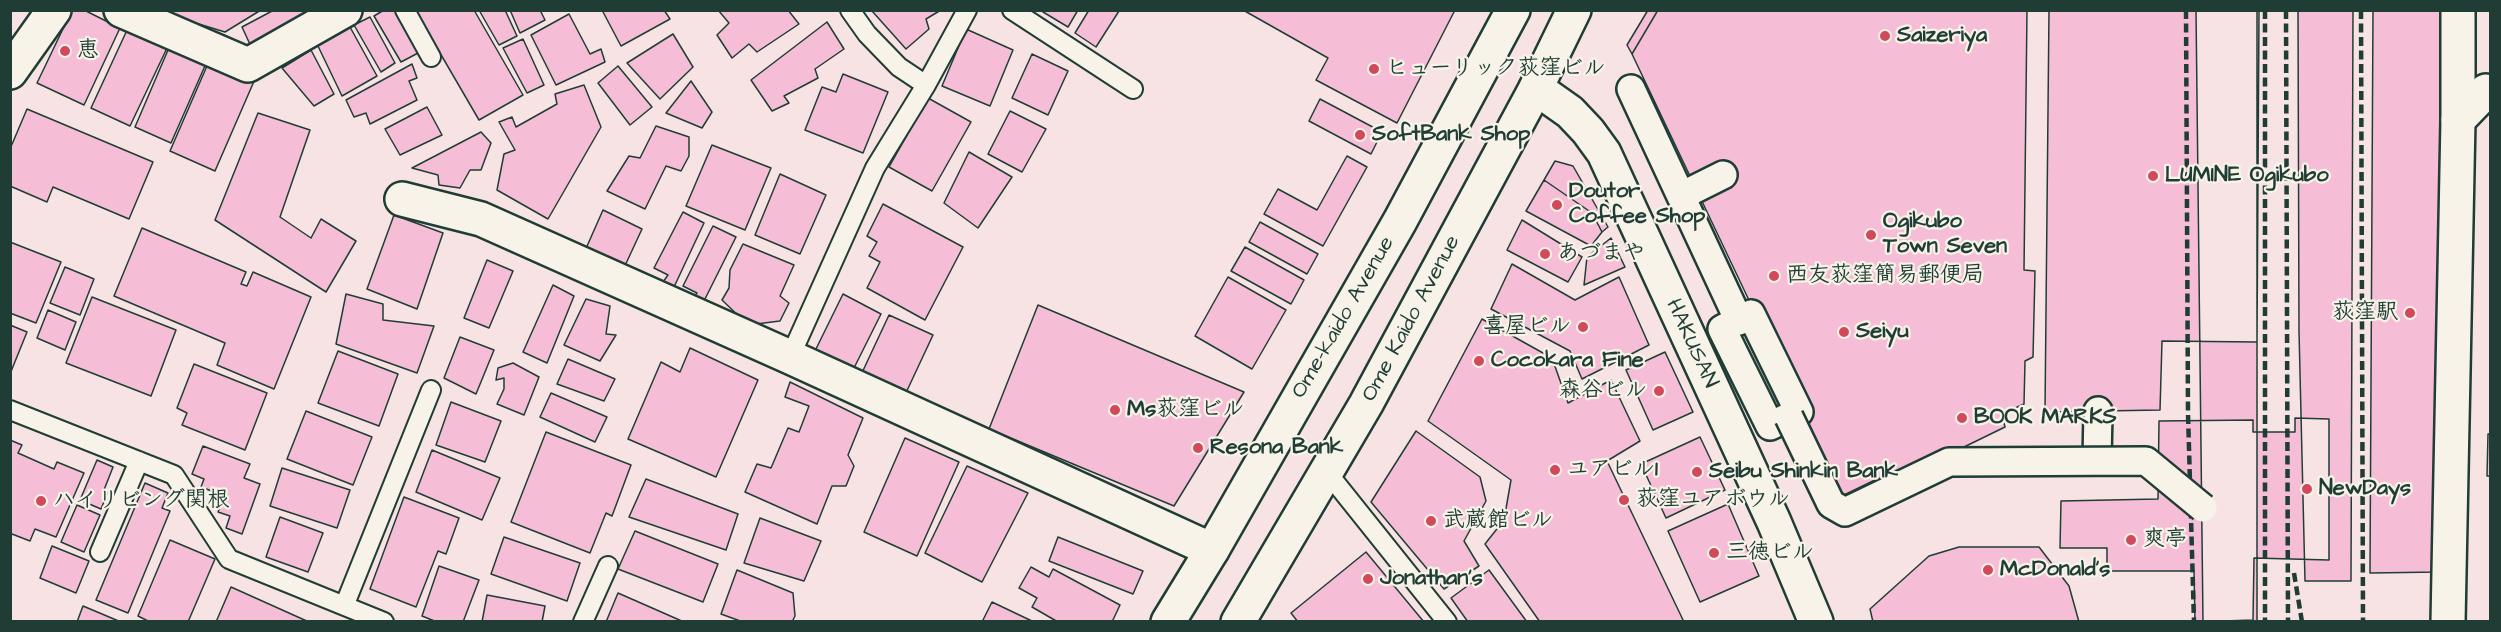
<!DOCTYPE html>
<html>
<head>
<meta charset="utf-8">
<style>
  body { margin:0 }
  #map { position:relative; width:2501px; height:632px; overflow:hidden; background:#f7e3e3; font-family:"Architects Daughter",sans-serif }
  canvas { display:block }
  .frame { position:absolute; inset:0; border:12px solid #1f3d34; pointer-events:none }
</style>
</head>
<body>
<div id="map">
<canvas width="2501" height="632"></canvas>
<div class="frame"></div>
</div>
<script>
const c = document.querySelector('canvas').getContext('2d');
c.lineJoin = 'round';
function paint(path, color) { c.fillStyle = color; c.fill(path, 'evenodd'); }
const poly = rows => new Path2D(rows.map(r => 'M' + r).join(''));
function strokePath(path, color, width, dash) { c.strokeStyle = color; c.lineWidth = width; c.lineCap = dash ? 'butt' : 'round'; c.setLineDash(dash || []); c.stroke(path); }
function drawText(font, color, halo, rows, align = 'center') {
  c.font = font + ' "Architects Daughter","Klee One",sans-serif'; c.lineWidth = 4.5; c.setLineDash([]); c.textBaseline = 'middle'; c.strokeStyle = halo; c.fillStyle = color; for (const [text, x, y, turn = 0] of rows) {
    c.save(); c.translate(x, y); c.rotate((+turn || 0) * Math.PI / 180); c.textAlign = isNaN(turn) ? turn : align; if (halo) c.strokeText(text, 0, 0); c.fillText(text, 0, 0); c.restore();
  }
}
const building = poly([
  [72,10,84,10,120,28,84,105,37,83,72,10],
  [167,10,261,10,225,32,169,15,167,10],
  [274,10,331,10,254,53,242,27,274,10],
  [384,10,397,10,420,52,401,62,374,16,384,10],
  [415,10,474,10,523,95,479,120,415,10],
  [479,10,505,10,517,36,499,45,479,10],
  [510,10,540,10,545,20,520,33,510,10],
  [602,10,664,10,670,19,621,46,602,10],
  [718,10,788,10,799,24,757,52,749,44,732,58,717,35,729,23,718,10],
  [941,10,926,19,929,29,906,49,872,11,941,10],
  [1044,10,1078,10,1068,27,1043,12,1044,10],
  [1089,10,1119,11,1096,47,1075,33,1089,10],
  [1243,10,1455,10,1397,123,1316,80,1328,58,1243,10],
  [1648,10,1658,10,1632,54,1627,45,1648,10],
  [1658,10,2027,10,2024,270,2035,271,2033,357,2025,361,2024,404,2002,414,2005,427,1878,489,1875,480,1842,496,1632,54,1658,10],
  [2049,10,2259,10,2257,342,2162,341,2160,410,2045,412,2049,10],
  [2196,10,2257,10,2257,622,2203,622,2196,10],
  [2298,10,2353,10,2351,581,2305,581,2299,331,2298,10],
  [2373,10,2459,10,2438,572,2370,573,2373,10],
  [569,14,590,54,601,49,605,62,556,85,531,35,569,14],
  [370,17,395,63,381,72,354,25,370,17],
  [827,22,844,49,815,69,818,78,784,96,789,103,772,111,751,80,827,22],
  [350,27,377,76,342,96,317,44,350,27],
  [128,28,168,46,130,126,91,108,128,28],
  [966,29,1013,50,990,106,942,86,966,29],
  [673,34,693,67,660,99,627,63,673,34],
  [523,39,544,85,527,93,503,48,523,39],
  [171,43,208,59,171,143,135,127,171,43],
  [311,50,334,94,314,106,282,68,311,50],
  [1032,54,1068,71,1048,115,1012,98,1032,54],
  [210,59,255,79,215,171,170,151,210,59],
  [412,64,417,78,409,81,417,100,370,124,366,113,354,117,346,100,412,64],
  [618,66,652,107,630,125,598,83,618,66],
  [843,74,888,92,863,153,805,130,822,87,836,92,843,74],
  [691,81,712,112,702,128,666,113,691,81],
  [584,85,601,127,548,219,497,190,504,154,515,150,499,122,512,117,516,127,557,104,555,94,584,85],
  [928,98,971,122,932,191,889,167,928,98],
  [1320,99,1382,132,1371,154,1309,121,1320,99],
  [427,107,442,135,400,155,385,129,427,107],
  [27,109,153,162,129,219,53,187,47,202,10,186,10,149,27,109],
  [1010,111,1046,129,1022,172,988,154,1010,111],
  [258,113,310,130,280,217,311,238,321,219,356,241,326,292,215,220,258,113],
  [656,126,689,137,689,156,681,171,666,166,645,209,607,191,629,156,640,158,656,126],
  [481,132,491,143,481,170,470,170,460,188,439,185,438,175,412,168,481,132],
  [712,145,771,168,745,230,686,206,712,145],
  [969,152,1012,177,978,228,944,203,969,152],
  [1347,156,1367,167,1323,246,1264,214,1278,189,1317,210,1347,156],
  [1555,161,1573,166,1608,227,1602,232,1592,213,1544,180,1555,161],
  [780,174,826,195,800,254,755,235,780,174],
  [1544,180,1592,213,1602,232,1591,246,1526,211,1544,180],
  [883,204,963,247,925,320,867,288,880,262,869,256,877,242,867,236,883,204],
  [603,210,642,229,623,270,584,253,603,210],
  [683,212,704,223,674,287,663,282,668,275,654,268,683,212],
  [394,215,443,233,417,309,367,289,394,215],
  [1522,220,1582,257,1568,282,1507,250,1522,220],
  [1260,222,1318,254,1307,274,1249,242,1260,222],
  [713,226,736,237,704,301,693,298,697,293,683,286,713,226],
  [142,228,246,272,241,284,247,286,253,272,311,297,274,389,217,365,225,343,114,296,142,228],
  [1611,238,1625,267,1584,285,1587,257,1611,238],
  [10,242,61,262,36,323,10,313,10,242],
  [743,244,794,265,780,296,789,303,780,321,748,325,722,300,729,288,730,270,743,244],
  [1245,247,1304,280,1291,304,1231,271,1245,247],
  [487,260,513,271,489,328,464,318,487,260],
  [1512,264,1575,300,1619,277,1649,345,1582,379,1570,351,1491,309,1512,264],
  [65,267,94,279,80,315,50,303,65,267],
  [1228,277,1286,310,1252,369,1195,336,1228,277],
  [553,285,574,296,547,363,523,352,553,285],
  [346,294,383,304,383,320,434,326,417,373,336,344,346,294],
  [843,294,881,314,852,372,814,353,843,294],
  [92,297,176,330,151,396,66,363,92,297],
  [586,299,610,306,606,334,616,335,600,361,564,345,586,299],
  [1038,305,1244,392,1174,506,989,429,1038,305],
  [48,310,76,322,65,350,37,338,48,310],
  [889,315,933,335,904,397,860,377,889,315],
  [1482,319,1552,358,1568,403,1611,380,1640,441,1607,461,1684,622,1540,622,1485,544,1504,520,1511,480,1428,421,1482,319],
  [10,325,27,332,10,374,10,325],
  [460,337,494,350,476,394,444,378,460,337],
  [690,348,758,380,716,477,628,439,661,362,680,372,690,348],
  [338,351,398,374,379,426,318,403,338,351],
  [1665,352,1693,412,1653,430,1626,370,1665,352],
  [568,359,615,379,604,401,557,384,568,359],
  [513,363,539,377,524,415,497,404,504,389,504,378,496,380,498,368,513,363],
  [194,364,267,393,245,450,182,425,187,413,177,408,194,364],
  [790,382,863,418,848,455,854,466,846,486,832,486,817,524,745,492,757,464,771,468,788,428,799,432,809,406,785,397,790,382],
  [551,393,607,417,595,442,540,417,551,393],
  [451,402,501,421,485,462,436,445,451,402],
  [306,411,372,437,353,485,287,459,306,411],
  [2295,418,2329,419,2329,560,2254,558,2253,620,2195,622,2194,571,2107,571,2107,548,2060,548,2061,501,2158,499,2159,421,2253,420,2253,432,2295,432,2295,418],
  [1416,431,1480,477,1486,501,1464,541,1479,566,1444,589,1371,502,1416,431],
  [546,432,631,465,612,516,606,513,590,553,511,522,546,432],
  [2488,434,2490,434,2490,476,2487,476,2488,434],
  [1700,437,1725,490,1666,518,1641,464,1700,437],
  [905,438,959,462,917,556,864,532,905,438],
  [10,440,22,445,18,453,54,469,57,462,84,473,56,537,35,529,30,541,12,534,10,538,10,440],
  [203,446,250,464,244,478,260,484,242,534,226,528,230,516,218,512,225,496,201,487,204,479,192,474,203,446],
  [432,450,500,478,482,520,416,492,432,450],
  [97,460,113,467,104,490,108,492,101,509,80,500,97,460],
  [967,466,1028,493,982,582,925,553,967,466],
  [282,468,350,490,337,528,270,506,282,468],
  [646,479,738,514,726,550,629,517,646,479],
  [145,483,168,493,162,508,170,511,128,613,96,600,145,483],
  [404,497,459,518,446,554,438,551,416,607,370,589,404,497],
  [1728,504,1759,576,1700,602,1668,531,1728,504],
  [77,505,100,515,84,552,61,542,77,505],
  [280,517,323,533,308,572,266,557,280,517],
  [760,518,821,541,804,581,744,563,760,518],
  [635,531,718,564,703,602,618,569,635,531],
  [504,537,580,563,567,601,491,574,504,537],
  [1058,537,1143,571,1133,594,1049,561,1058,537],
  [170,540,215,559,188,622,150,622,138,616,170,540],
  [52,546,89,561,76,593,40,578,52,546],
  [1959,547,2039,547,2069,586,2079,622,1873,622,1870,609,1929,556,1959,547],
  [1366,552,1424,622,1298,622,1291,613,1366,552],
  [439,566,479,580,463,622,437,622,422,616,439,566],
  [1031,567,1049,577,1053,569,1120,605,1112,622,1058,622,1032,607,1037,598,1019,588,1031,567],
  [737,570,793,593,795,616,792,622,743,622,721,614,737,570],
  [1489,570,1527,622,1468,622,1451,598,1489,570],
  [231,587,309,622,216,622,231,587],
  [618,593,684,622,606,622,618,593],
  [487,595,545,606,542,622,482,622,487,595],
  [992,602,1034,622,982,622,992,602],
  [83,606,121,622,77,622,83,606]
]);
const service = poly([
  [405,10,431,57],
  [850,10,867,34,899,67,926,85],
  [1012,10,1133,89],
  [790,357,875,168,926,85,967,10],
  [10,410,174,475,229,559,384,622],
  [1327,472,1447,622],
  [100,552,139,461],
  [345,604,431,390],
  [583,622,608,566]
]);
const pedestrian = poly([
  [1631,89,1739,321],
  [1681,196,1723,175],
  [1751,314,1799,412,1770,426,1722,329,1751,314],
  [2097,461,2098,411]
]);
const minor = poly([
  [121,10,248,65,345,10],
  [10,72,54,10],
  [1536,88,1570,112,1588,131,1604,153,1774,522,1816,622],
  [2458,120,2486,91,2490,93],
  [402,199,481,219,790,357,1212,550]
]);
const tertiary = poly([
  [2448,622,2458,120,2458,10]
]);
const primary = poly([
  [1168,622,1212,550,1400,221,1513,10],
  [1238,622,1366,404,1536,88,1574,10]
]);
const rail = poly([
  [2186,10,2188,413,2194,622],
  [2265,10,2265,622],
  [2286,10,2288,622],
  [2361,10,2363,622],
  [2294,573,2302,622]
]);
const pedestrianBridge = poly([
  [1789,417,1831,504,1845,512,1949,462,2146,461,2203,508]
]);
const markers = [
  [1885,36,6,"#d1495b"],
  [65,51,6,"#d1495b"],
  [1374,69,6,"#d1495b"],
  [1360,135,6,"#d1495b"],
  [2153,176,6,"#d1495b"],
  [1557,205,6,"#d1495b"],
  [1871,235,6,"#d1495b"],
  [1545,254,6,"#d1495b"],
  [1774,276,6,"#d1495b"],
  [2410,313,6,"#d1495b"],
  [1583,327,6,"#d1495b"],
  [1844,332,6,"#d1495b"],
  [1479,361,6,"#d1495b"],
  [1659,391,6,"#d1495b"],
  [1115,410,6,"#d1495b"],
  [1962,418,6,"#d1495b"],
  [1198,448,6,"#d1495b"],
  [1555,470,6,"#d1495b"],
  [1697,472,6,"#d1495b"],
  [2307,489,6,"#d1495b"],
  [1624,500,6,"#d1495b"],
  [41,501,6,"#d1495b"],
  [1431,521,6,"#d1495b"],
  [2131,540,6,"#d1495b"],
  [1714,553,6,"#d1495b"],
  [1988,570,6,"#d1495b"],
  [1368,579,6,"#d1495b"]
];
const poiNames = [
  ["Saizeriya",1897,36],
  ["恵",77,51],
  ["ヒューリック荻窪ビル",1386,69],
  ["SoftBank Shop",1372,135],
  ["LUMINE Ogikubo",2165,176],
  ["Doutor",1569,192],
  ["Coffee Shop",1569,217],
  ["Ogikubo",1883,222],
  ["Town Seven",1883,247],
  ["あづまや",1557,254],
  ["西友荻窪簡易郵便局",1786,276],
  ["荻窪駅",2398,313,"right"],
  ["喜屋ビル",1571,327,"right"],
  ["Seiyu",1856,332],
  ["Cocokara Fine",1491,361],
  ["森谷ビル",1647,391,"right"],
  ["Ms荻窪ビル",1127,410],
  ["BOOK MARKS",1974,418],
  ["Resona Bank",1210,448],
  ["ユアビル1",1567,470],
  ["Seibu Shinkin Bank",1709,472],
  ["NewDays",2319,489],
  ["荻窪ユアボウル",1636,500],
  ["ハイリビング関根",53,501],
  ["武蔵館ビル",1443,521],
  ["爽亭",2143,540],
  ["三徳ビル",1726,553],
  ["McDonald's",2000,570],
  ["Jonathan's",1380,579]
];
const streetNames = [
  ["Ome-kaido Avenue",1344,318,-60],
  ["Ome Kaido Avenue",1412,319,-62],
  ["HAKUSAN",1691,344,65]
];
paint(building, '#f6bed6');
strokePath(building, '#1f3d34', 1.5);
strokePath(service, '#1f3d34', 22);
strokePath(pedestrian, '#1f3d34', 32);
strokePath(minor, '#1f3d34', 38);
strokePath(tertiary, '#1f3d34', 38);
strokePath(primary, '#1f3d34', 38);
strokePath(service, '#f7f3e8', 18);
strokePath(pedestrian, '#f7f3e8', 27);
strokePath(minor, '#f7f3e8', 33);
strokePath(tertiary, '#f7f3e8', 33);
strokePath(primary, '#f7f3e8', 33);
strokePath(rail, '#1f3d34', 4.5, [9, 4.5]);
strokePath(pedestrianBridge, '#1f3d34', 32, []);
strokePath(pedestrianBridge, '#f7f3e8', 27);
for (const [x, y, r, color] of markers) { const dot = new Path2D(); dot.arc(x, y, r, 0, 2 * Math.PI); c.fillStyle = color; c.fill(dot); strokePath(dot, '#f7f3e8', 2); }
drawText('bold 22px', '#1f3d34', '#f7f3e8', poiNames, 'left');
drawText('22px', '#1f3d34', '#f7f3e8', streetNames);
</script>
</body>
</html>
